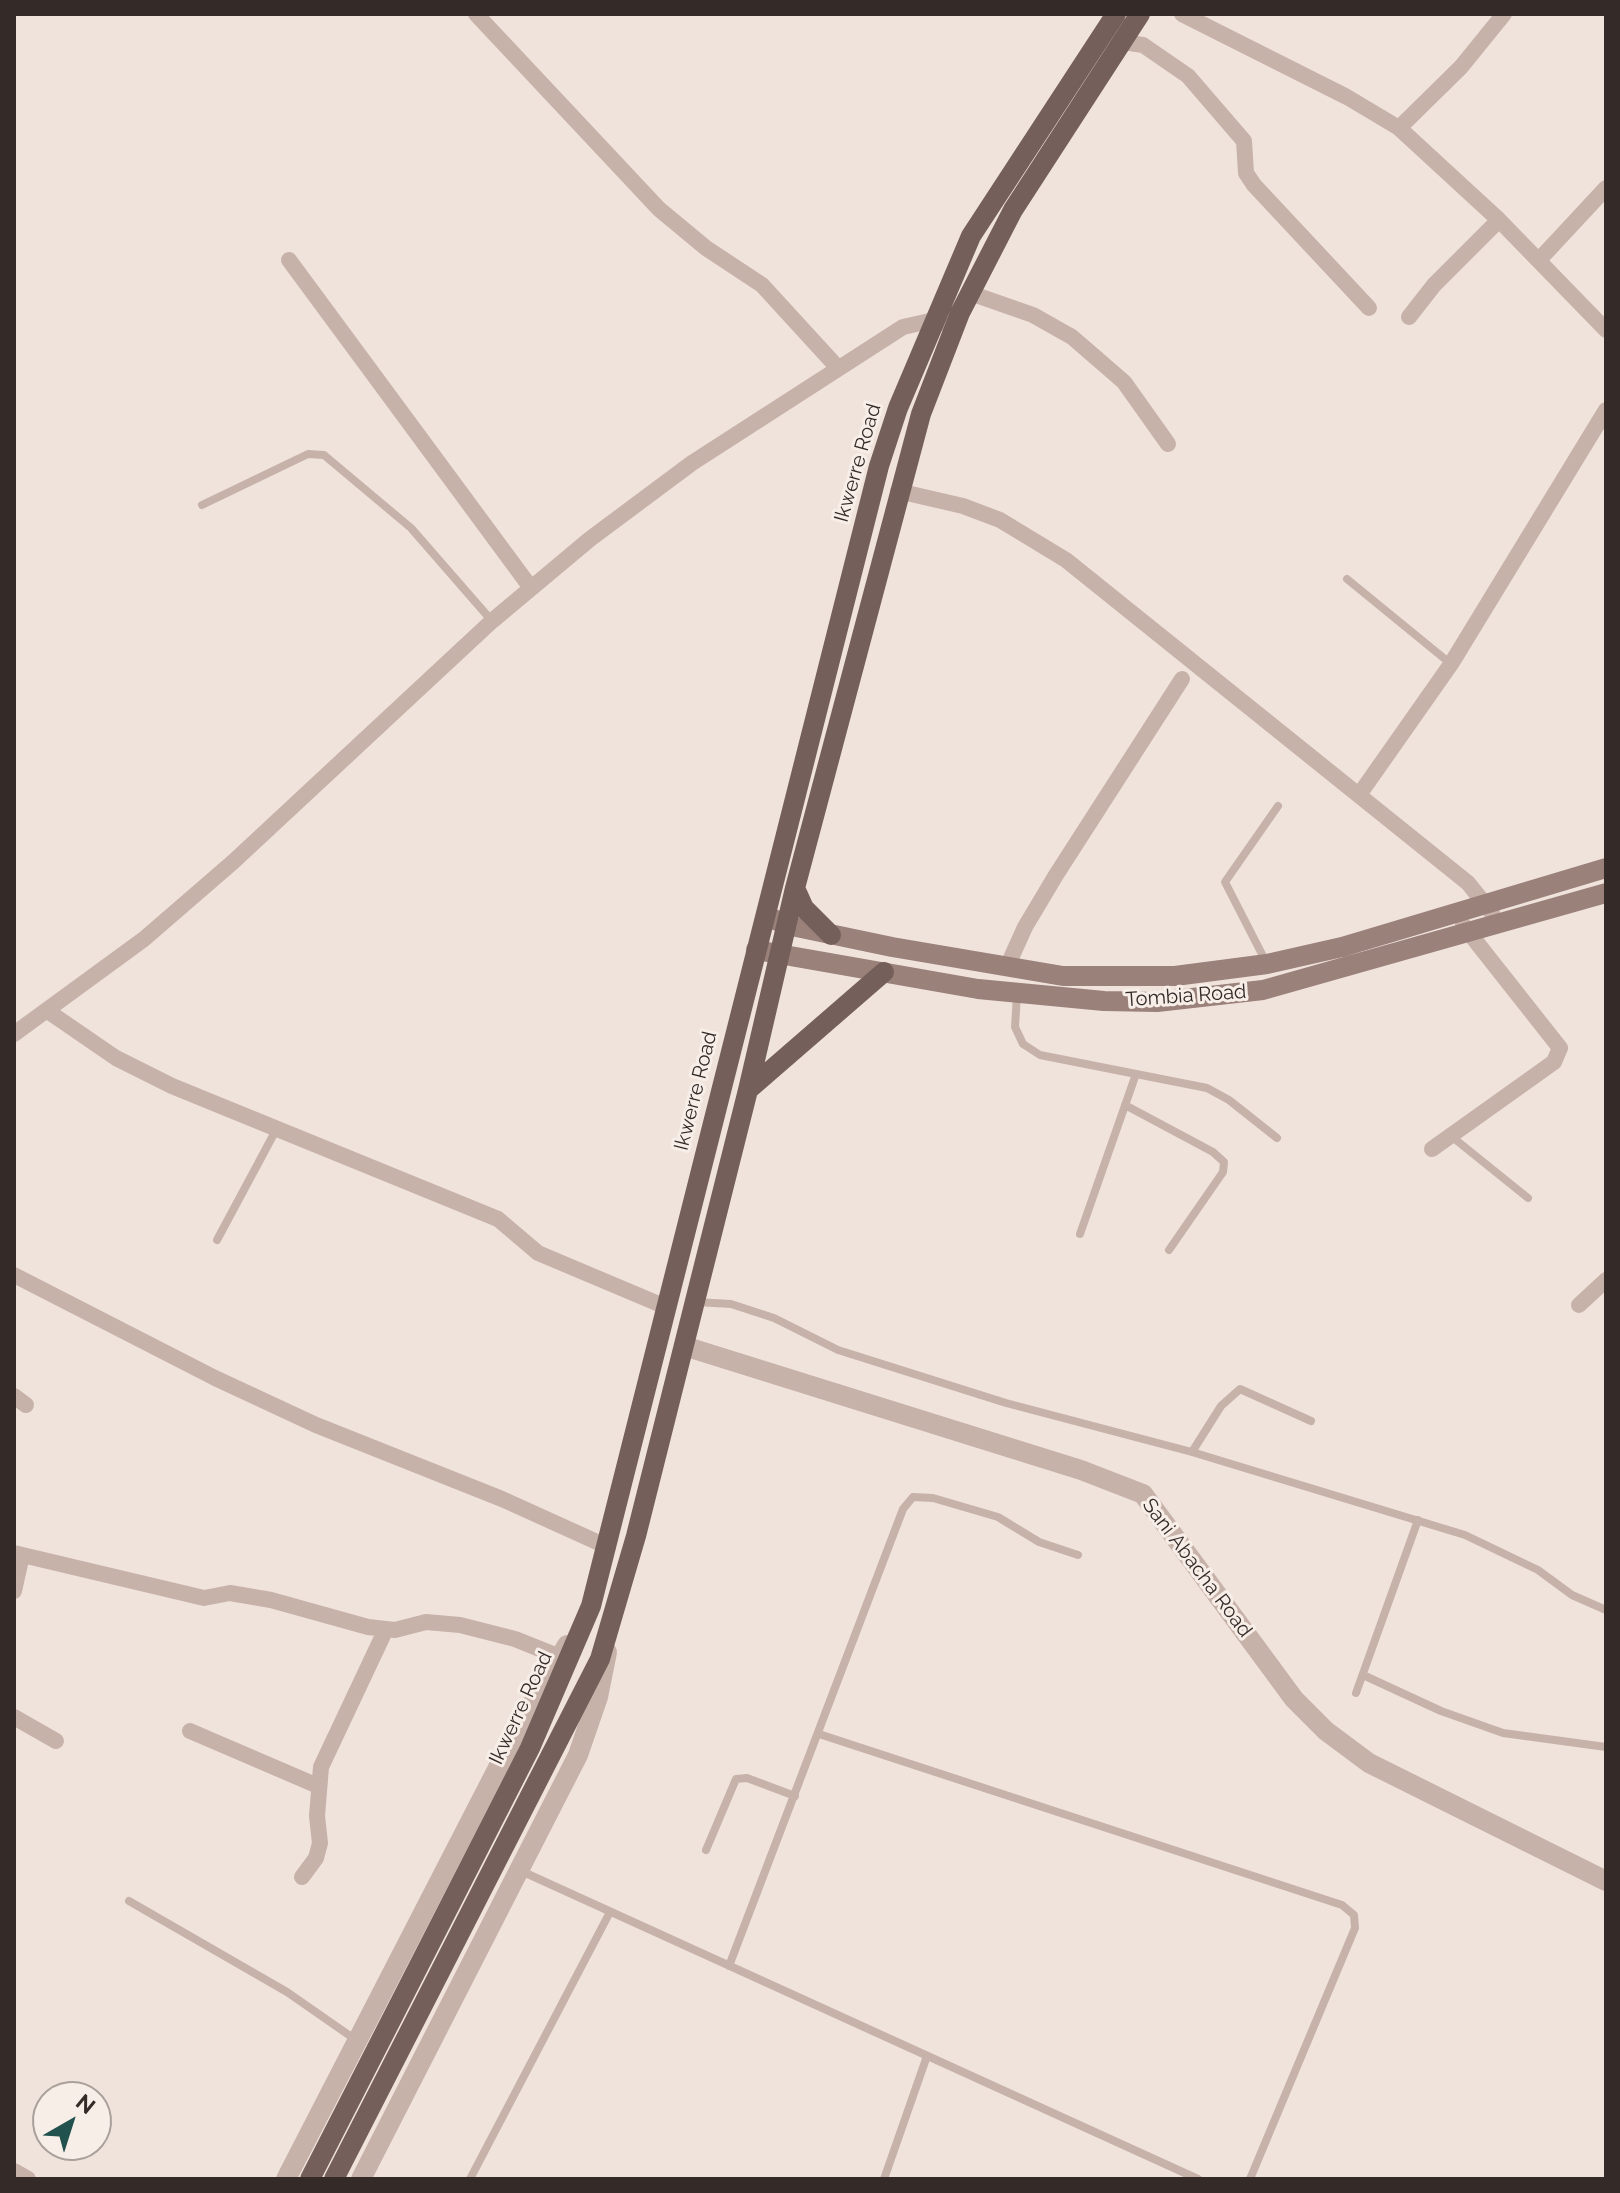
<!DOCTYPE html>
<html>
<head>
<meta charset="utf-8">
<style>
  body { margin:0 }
  #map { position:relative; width:1620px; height:2193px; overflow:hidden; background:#f0e3dc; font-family:Raleway,sans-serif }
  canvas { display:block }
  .frame { position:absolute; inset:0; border:16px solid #342a28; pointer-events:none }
  .north { position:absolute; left:32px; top:2081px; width:80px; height:80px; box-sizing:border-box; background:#f8eee8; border:2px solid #aaa09b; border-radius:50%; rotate:39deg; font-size:22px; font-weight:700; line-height:32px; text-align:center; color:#342a28 }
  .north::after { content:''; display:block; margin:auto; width:28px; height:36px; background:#21524e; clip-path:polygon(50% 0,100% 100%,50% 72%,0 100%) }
</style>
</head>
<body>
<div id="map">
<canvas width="1620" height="2193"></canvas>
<div class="frame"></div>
<div class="north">N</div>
</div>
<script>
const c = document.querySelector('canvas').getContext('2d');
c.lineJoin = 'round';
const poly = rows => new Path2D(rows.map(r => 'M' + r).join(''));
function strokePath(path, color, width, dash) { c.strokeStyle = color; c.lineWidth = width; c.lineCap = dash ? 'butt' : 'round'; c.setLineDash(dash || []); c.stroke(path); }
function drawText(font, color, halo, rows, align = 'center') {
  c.font = font + ' Raleway,sans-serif'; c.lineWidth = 6; c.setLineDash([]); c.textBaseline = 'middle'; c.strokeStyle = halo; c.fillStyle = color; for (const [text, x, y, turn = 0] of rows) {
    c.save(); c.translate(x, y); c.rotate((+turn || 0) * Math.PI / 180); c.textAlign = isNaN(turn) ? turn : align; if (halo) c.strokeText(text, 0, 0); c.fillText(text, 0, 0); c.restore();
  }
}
const service = poly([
  [202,505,308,454,324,455,411,528,492,621],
  [1347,579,1451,664],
  [1266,962,1225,882,1278,806],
  [1017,994,1015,1027,1023,1044,1040,1055,1207,1088,1229,1100,1277,1138],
  [1125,1105,1213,1152,1224,1162,1223,1172,1169,1250],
  [1451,1136,1528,1198],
  [1080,1234,1136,1074],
  [217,1240,276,1130],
  [696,1302,731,1304,774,1318,838,1350,1006,1403,1192,1452,1465,1535,1538,1570,1572,1595,1606,1610],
  [1192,1452,1221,1406,1240,1389,1311,1421],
  [1363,1675,1441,1711,1503,1733,1606,1747],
  [1356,1693,1418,1520],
  [819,1734,1342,1905,1354,1915,1355,1928,1250,2179],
  [706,1850,736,1779,747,1778,795,1796],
  [519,1870,1198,2179],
  [129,1901,287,1992,356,2040],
  [729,1966,903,1509,913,1497,933,1498,998,1517,1039,1542,1078,1555],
  [470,2179,610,1912],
  [884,2179,927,2056]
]);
const minor = poly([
  [476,14,659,209,706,248,762,285,838,368],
  [1182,14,1347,97,1399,128,1499,220,1606,330],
  [1123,42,1143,45,1188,76,1244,141,1246,173,1254,185,1369,308],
  [1399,128,1461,67,1504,14],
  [289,260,531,588],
  [1539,260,1606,188],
  [970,293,1033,315,1072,337,1124,382,1168,444],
  [1409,317,1434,285,1499,220],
  [898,491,963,506,1000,520,1066,560,1468,883,1492,913],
  [1359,795,1451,664,1606,410],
  [1007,967,1025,927,1056,875,1182,679],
  [49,1012,116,1058,172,1086,498,1219,538,1253,666,1307],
  [14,1034,144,939,233,862,492,621,590,539,692,463,903,327,934,320,941,323],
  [1432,1149,1554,1062,1560,1048,1463,925],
  [14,1275,215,1378,316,1425,502,1499,608,1547],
  [1579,1305,1606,1280],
  [14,1396,26,1405],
  [14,1553,204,1598,230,1593,271,1600,368,1627,395,1630,426,1622,460,1625,515,1639,560,1657],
  [14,1591,22,1555],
  [14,1717,56,1741],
  [190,1731,318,1786],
  [302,1877,316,1858,320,1843,317,1816,321,1767,386,1629],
  [14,2171,28,2179]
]);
const tertiary = poly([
  [684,1346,1081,1470,1143,1494,1294,1699,1326,1731,1369,1763,1606,1881],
  [286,2179,522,1721,567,1645],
  [361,2179,578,1755,598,1697,607,1652]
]);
const secondary = poly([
  [771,918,787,925,892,947,1063,976,1175,976,1267,964,1342,947,1606,868],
  [756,950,978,989,1104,1001,1157,1002,1263,990,1606,893]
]);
const primary = poly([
  [795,888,804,908,831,935],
  [748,1090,884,972],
  [310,2179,530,1748,591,1606,879,466,898,408,971,236,1116,14],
  [334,2179,600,1659,636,1536,748,1090,795,888,921,414,960,313,1013,210,1140,14]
]);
const streetNames = [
  ["Ikwerre Road",858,463,-74],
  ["Tombia Road",1186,996,-4],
  ["Ikwerre Road",696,1091,-76],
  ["Sani Abacha Road",1197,1568,53],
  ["Ikwerre Road",521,1708,-65]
];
strokePath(service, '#c7b2a9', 8);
strokePath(minor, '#c7b2a9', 16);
strokePath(tertiary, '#c7b2a9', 20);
strokePath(secondary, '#9a817a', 20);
strokePath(primary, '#755f5a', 20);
drawText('20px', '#342a28', '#f8eee8', streetNames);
</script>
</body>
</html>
